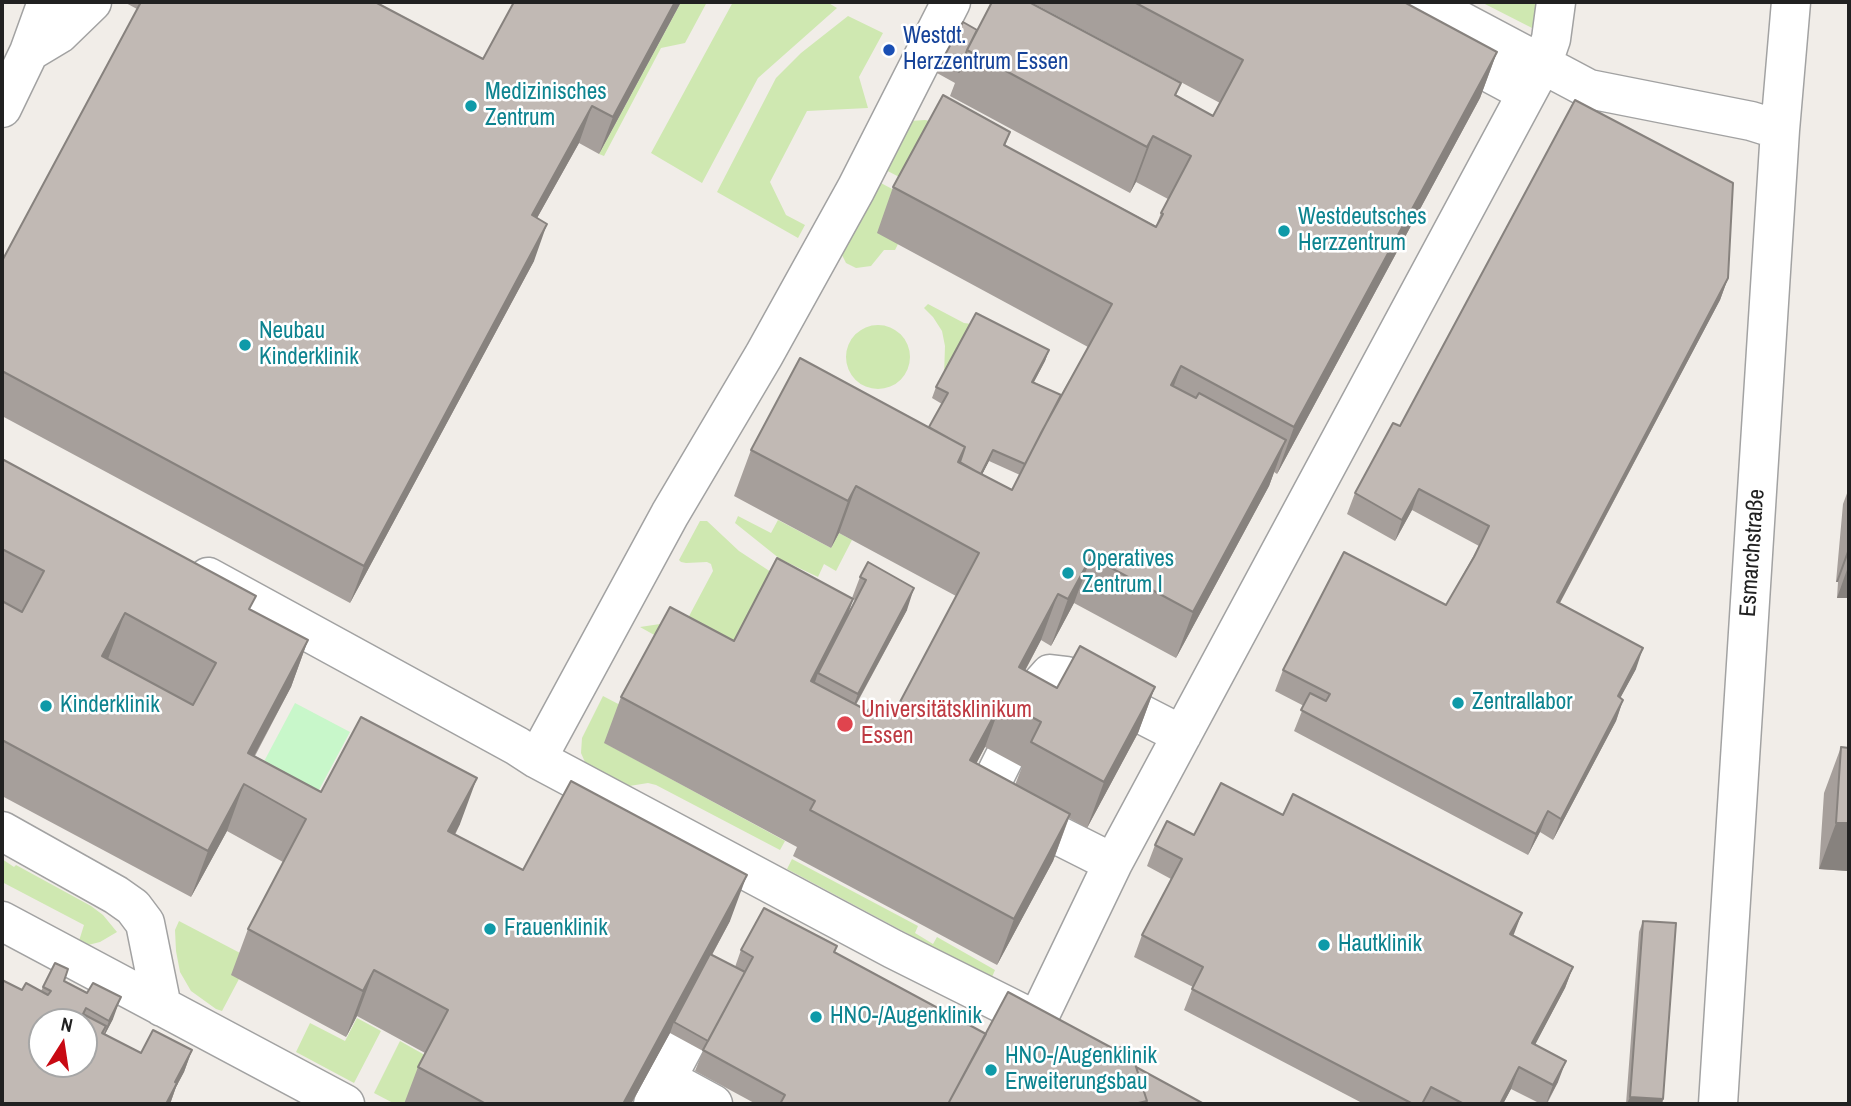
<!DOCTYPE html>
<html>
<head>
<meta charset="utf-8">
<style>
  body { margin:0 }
  #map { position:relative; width:1851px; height:1106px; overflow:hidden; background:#f1ede8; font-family:"Archivo Narrow",sans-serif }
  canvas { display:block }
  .frame { position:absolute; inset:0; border:4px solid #212121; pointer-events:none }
  .north { position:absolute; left:28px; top:1008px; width:70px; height:70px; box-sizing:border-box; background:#fff; border:2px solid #a6a6a6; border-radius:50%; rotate:12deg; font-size:19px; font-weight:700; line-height:28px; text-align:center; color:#212121 }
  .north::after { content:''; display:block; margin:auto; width:24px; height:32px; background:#c80a13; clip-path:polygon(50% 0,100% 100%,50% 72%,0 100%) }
</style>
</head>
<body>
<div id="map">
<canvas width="1851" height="1106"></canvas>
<div class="frame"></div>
<div class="north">N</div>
</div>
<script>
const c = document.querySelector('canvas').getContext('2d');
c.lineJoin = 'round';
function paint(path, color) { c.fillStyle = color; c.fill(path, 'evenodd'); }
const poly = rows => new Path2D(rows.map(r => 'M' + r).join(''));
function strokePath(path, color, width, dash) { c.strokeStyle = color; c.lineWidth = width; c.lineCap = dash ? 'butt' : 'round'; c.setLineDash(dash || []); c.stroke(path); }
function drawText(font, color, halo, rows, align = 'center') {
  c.font = font + ' "Archivo Narrow",sans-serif'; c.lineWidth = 5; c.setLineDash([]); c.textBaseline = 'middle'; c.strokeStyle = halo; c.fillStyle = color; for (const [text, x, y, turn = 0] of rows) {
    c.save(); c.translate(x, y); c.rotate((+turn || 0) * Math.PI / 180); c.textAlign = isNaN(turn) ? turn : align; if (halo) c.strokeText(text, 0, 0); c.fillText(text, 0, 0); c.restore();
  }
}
const grass = poly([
  [681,2,707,2,685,43,661,48,604,156,599,154],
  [733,2,827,2,837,8,758,78,702,183,651,153],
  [1481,2,1540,2,1536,30],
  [848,16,883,33,859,77,868,108,807,111,770,182,786,215,805,225,798,238,717,192,776,78,801,53],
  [925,120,935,122,905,180,878,166,910,121],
  [877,181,898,192,898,244,895,250,884,250,871,266,856,268,846,263,838,247],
  [928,304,964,323,972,324,944,376,945,346,942,331,933,317,924,308],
  '846 357a32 32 0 1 1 64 0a32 32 0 1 1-64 0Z',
  [738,516,771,533,778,520,831,548,839,533,852,540,836,571,824,564,818,577,780,559,735,523],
  [700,521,707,521,739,551,803,593,724,674,640,627,687,620,713,571,711,564,707,562,686,563,681,562,679,560],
  [603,696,624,707,605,743,785,841,780,850,656,785,648,783,623,787,588,769,581,753,582,738],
  [2,859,14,867,16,865,91,906,103,915,117,932,100,942,88,945,79,941,84,925,2,882],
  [792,859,918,926,915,933,933,944,937,937,995,970,992,977,979,972,787,869],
  [179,921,242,954,239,979,222,1011,216,1009,191,991,180,972,176,951,175,930],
  [357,1018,381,1031,354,1083,296,1052,310,1023,345,1041],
  [400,1041,430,1058,406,1104,395,1104,374,1093]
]);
const park = poly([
  [295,703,350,732,297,831,243,801]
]);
const minor = poly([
  [1425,2,1589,89,1751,121,1780,130],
  [1443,48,1527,93],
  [29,52,59,34,92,2],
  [2,108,29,52,47,2],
  [208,577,517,746,537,759,893,949,1037,1021,1113,863,1542,65,1551,39,1556,2],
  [1021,724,1042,683,1050,674,1067,676,1182,735],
  [1004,758,984,798,1113,863],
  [537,759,670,514,764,355,856,189,951,2],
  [2,831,116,895,133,907,145,923,162,1007],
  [2,921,345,1104],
  [667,1079,713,1104],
  [653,1104,686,1042],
  [1718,1104,1780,130,1791,2]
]);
const wall = poly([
  [124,2,375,2,483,59,681,2,599,154,579,143,537,218,534,261,350,603,2,416,2,261,137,9],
  [1031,2,1404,2,1497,52,1480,98,1277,474,1274,472,1269,486,1176,658,1074,603,1051,646,1041,640,1025,671,1057,688,1155,687,1138,733,1087,828,1069,818,1053,861,997,965,793,856,797,847,604,743,621,697,734,641,852,598,860,577,868,562,907,610,856,705,868,711,892,717,956,596,839,533,831,548,734,496,751,450,929,427,942,404,932,398,936,387,1049,350,1045,361,1034,382,1061,395,1088,347,877,233,893,187,1010,132,1005,146,1156,226,1161,213,1168,199,1136,182,1130,193,950,96,955,83,937,73,941,62,977,30,1181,83,1176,95,1213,116,1220,103],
  [989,461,1020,475,1012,490,982,474],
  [853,599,855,600,847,618],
  [985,747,1022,767,1015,785,976,764],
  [1728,278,1720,300,1560,603,1636,669,1620,698,1623,700,1616,721,1553,840,1540,832,1528,855,1294,731,1304,706,1275,691,1283,670,1446,605,1479,546,1412,510,1395,541,1347,514,1355,493,1400,426],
  [2,459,251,610,308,640,291,687,255,756,321,792,460,824,455,835,523,870,730,921,712,955,735,967,741,950,835,952,986,1034,1136,1067,1204,1104,756,1104,695,1071,703,1051,670,1033,631,1104,404,1104,418,1067,425,1053,357,1016,346,1037,231,975,248,929,283,862,227,831,191,897,2,796],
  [1849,488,1849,598,1837,598,1838,582,1836,582,1843,504],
  [1841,747,1849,748,1849,877,1848,877,1848,871,1819,869,1824,793],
  [1194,835,1513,936,1573,967,1565,988,1535,1044,1558,1082,1547,1104,1541,1104,1511,1089,1503,1104,1364,1104,1184,1010,1193,987,1134,957,1142,935,1171,879,1147,866,1155,845],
  [1643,921,1663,1099,1662,1104,1626,1104,1639,932],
  [64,981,113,1019,105,1034,141,1053,192,1050,184,1072,176,1087,170,1104,2,1104,22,990,41,991,43,987]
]);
const shadedWall = poly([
  [675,2,681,2,599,154,613,117],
  [1497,52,1480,98,1277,474,1294,427],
  [592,106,579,143,518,252,532,215],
  [1153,136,1136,182,1130,193,1147,147],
  [547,224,534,261,350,603,364,566],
  [1728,278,1720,300,1549,623,1557,602],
  [1049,350,1045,361,1028,393,1032,382],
  [1181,366,1164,413,1171,385],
  [1286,440,1269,486,1176,658,1193,612],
  [993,450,989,461,960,518],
  [856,486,839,533,831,548,848,501],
  [1419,489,1412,510,1395,541,1402,520],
  [1849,546,1849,552,1838,582,1836,582],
  [1091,557,1074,603,1051,646,1068,599],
  [1849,564,1849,598,1837,598],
  [914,588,907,610,850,715,858,694],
  [1058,594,1041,640,1007,704,1019,667],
  [853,599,837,645,818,673,811,694,811,681],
  [125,613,108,659,102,656],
  [308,640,291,687,231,799,248,753],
  [1643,648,1636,669,1610,717,1618,696],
  [1155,687,1138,733,1087,828,1104,782],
  [1623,700,1616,721,1553,840,1561,819],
  [1002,701,985,747,953,807,970,760],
  [477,778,460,824,431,878,448,831],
  [244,784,227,831,191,897,208,851],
  [1548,811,1540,832,1528,855,1536,834],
  [1070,814,1053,861,997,965,1014,919],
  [1836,823,1849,823,1848,871,1819,869],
  [747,875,730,921,675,1023,674,1022,670,1033,631,1104,623,1104],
  [1522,913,1514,934,1503,956,1510,934],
  [1573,967,1565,988,1525,1064,1532,1043],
  [374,970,357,1016,346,1037,363,991],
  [121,997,113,1019,101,1042,109,1021],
  [192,1050,184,1072,176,1087,170,1104,166,1104,175,1082],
  [1566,1061,1558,1082,1546,1104,1553,1085],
  [1519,1067,1511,1089,1503,1104,1500,1104],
  [1630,1097,1663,1099,1662,1104,1627,1104]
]);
const building = poly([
  [141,2,375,2,483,59,514,2,675,2,613,117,592,106,532,215,547,224,364,566,2,371,2,261,141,2],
  [992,2,1029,2,1181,83,1175,95,1213,116,1243,60,1134,2,1404,2,1497,52,1294,427,1181,366,1171,385,1196,398,1199,393,1286,440,1193,612,1091,557,1068,599,1058,594,1019,667,1057,688,1080,646,1155,687,1104,782,1031,742,1041,722,1002,701,970,760,1070,814,1014,919,810,810,815,801,621,697,670,607,734,641,777,558,853,599,811,681,868,711,871,706,892,717,979,553,856,486,848,501,751,450,800,358,965,447,958,462,1012,490,1042,431,1112,304,893,187,943,95,1010,132,1004,145,1156,227,1163,214,1161,213,1191,156,1153,136,1147,147,967,50,992,2],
  [963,22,977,30,967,50,959,72,941,62,963,22],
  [1575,100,1733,183,1728,278,1557,602,1643,648,1618,696,1623,700,1561,819,1548,811,1536,834,1301,710,1310,693,1326,701,1330,694,1283,670,1344,552,1446,605,1474,557,1489,526,1419,489,1402,520,1355,493,1393,423,1400,426,1575,100],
  [976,313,1049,350,1032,382,1061,395,1025,464,993,450,981,474,960,462,965,447,929,427,948,393,936,387,976,313],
  [2,459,256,596,249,609,308,640,248,753,321,792,361,717,477,778,448,831,523,870,571,781,747,875,623,1104,486,1104,418,1067,448,1010,374,970,363,991,248,929,306,819,244,784,208,851,2,740,2,601,22,612,44,571,2,549,2,459],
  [125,613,216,663,193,705,102,656,125,613],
  [868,562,914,588,858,694,818,673,866,580,860,577,868,562],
  [1841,747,1849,748,1849,823,1836,823,1841,747],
  [1221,783,1283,815,1293,794,1522,913,1510,934,1573,967,1532,1043,1566,1061,1553,1085,1519,1067,1500,1104,1464,1104,1431,1087,1422,1104,1413,1104,1192,989,1203,967,1142,935,1182,859,1155,845,1167,821,1194,835,1221,783],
  [764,908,837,946,834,952,986,1034,948,1104,780,1104,785,1095,703,1050,753,957,741,950,764,908],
  [1643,921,1676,923,1663,1099,1630,1097,1643,921],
  [710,954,745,972,708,1041,674,1022,710,954],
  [55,963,68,969,64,981,87,993,93,983,121,997,109,1021,86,1008,83,1014,106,1026,102,1033,141,1053,153,1030,192,1050,175,1082,177,1083,166,1104,2,1104,2,980,22,990,26,983,48,995,51,991,43,987,55,963],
  [42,1022,84,1022,84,1064,42,1064,42,1022],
  [1008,992,1114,1049,1129,1045,1147,1101,1134,1104,948,1104,1008,992],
  [1136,1067,1204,1104,1146,1104,1147,1101,1136,1067]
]);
const markers = [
  [889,50,7,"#1a4fb4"],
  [471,106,7,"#0f9aa8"],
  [1284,231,7,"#0f9aa8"],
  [245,345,7,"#0f9aa8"],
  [1068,573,7,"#0f9aa8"],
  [1458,703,7,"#0f9aa8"],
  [46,706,7,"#0f9aa8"],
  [845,724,9,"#e0444e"],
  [490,929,7,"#0f9aa8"],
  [1324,945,7,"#0f9aa8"],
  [816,1017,7,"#0f9aa8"],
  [991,1070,7,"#0f9aa8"]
];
const transitNames = [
  ["Westdt.",903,37],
  ["Herzzentrum Essen",903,63]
];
const cultureNames = [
  ["Medizinisches",485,93],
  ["Zentrum",485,119],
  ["Westdeutsches",1298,218],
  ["Herzzentrum",1298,244],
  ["Neubau",259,332],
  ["Kinderklinik",259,358],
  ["Operatives",1082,560],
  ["Zentrum I",1082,586],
  ["Zentrallabor",1472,703],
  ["Kinderklinik",60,706],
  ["Frauenklinik",504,929],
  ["Hautklinik",1338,945],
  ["HNO-/Augenklinik",830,1017],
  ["HNO-/Augenklinik",1005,1057],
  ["Erweiterungsbau",1005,1083]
];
const streetNames = [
  ["Esmarchstraße",1753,553,-86]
];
const healthNames = [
  ["Universitätsklinikum",861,711],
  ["Essen",861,737]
];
paint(grass, '#cfe8b1');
paint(park, '#c8f7ca');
strokePath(minor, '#a2a2a2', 41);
strokePath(minor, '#fff', 38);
paint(wall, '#a69f9b');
paint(shadedWall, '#87827e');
paint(building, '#c1b9b4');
strokePath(building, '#87827e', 2);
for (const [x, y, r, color] of markers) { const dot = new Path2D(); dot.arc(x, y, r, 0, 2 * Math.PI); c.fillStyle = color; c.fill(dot); strokePath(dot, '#fff', 2.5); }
drawText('23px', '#164399', '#fff', transitNames, 'left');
drawText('23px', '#0d838f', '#fff', cultureNames, 'left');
drawText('23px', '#212121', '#fff', streetNames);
drawText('23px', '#be3a42', '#fff', healthNames, 'left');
</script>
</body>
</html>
